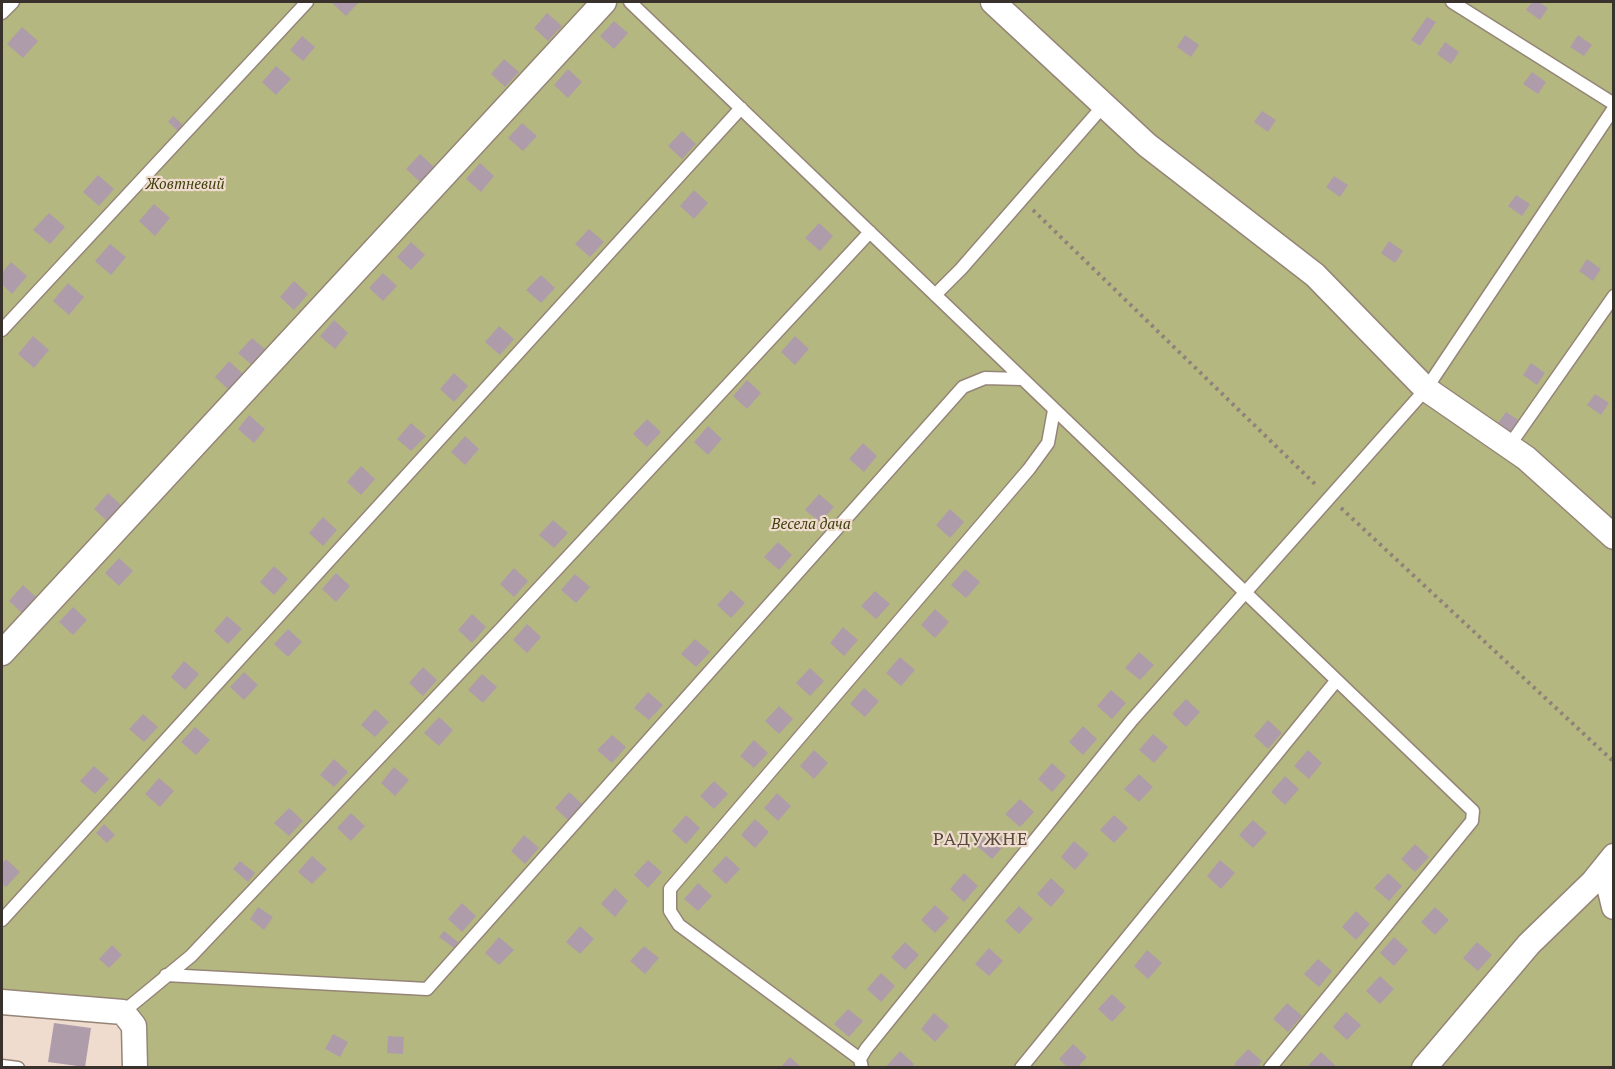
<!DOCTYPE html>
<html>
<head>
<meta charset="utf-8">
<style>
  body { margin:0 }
  #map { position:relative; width:1615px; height:1069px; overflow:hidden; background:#efdcce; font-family:"PT Serif",serif }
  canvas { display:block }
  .frame { position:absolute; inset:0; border:3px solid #39322c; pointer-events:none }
</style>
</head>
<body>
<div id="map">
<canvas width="1615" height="1069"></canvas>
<div class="frame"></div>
</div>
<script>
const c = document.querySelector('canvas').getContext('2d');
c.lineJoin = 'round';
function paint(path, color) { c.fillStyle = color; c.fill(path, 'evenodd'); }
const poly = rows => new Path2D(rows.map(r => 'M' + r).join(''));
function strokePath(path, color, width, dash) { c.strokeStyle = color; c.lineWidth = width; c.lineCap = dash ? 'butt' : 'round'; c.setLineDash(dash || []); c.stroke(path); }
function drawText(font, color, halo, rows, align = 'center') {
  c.font = font + ' "PT Serif",serif'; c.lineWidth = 4.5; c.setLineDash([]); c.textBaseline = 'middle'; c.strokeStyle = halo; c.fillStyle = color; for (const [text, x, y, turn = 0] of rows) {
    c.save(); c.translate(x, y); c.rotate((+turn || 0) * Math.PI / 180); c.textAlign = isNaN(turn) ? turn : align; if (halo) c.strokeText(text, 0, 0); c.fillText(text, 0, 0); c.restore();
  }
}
const green = poly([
  [2,2,1613,2,1613,1067,135,1068,134,1026,2,1002]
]);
const building = poly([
  [331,2,359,2,346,16],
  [1532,2,1539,2,1548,8,1540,20,1526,10],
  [547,13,562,26,548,41,534,28],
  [1427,17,1436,22,1420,46,1411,40],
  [614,21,628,33,614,49,600,36],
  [22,27,38,41,23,58,7,44],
  [1185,35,1199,45,1191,57,1177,47],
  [1578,35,1592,45,1584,56,1570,47],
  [302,36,315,47,303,61,290,50],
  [1445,42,1459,52,1451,64,1437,54],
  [504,59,519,72,505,87,491,74],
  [276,66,291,79,276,95,262,82],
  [568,69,582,82,568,98,554,85],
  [1532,72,1546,82,1538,94,1523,84],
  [1262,111,1276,120,1268,132,1254,122],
  [173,116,183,125,178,131,168,122],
  [522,123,537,136,523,151,508,138],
  [682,131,696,144,682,159,668,146],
  [420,154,434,167,420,182,406,169],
  [480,163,494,176,481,192,466,179],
  [98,175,114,189,99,206,83,192],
  [1334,176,1348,185,1340,197,1326,187],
  [694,190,708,203,694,219,680,206],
  [1516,195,1530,204,1522,216,1508,206],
  [154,204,170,218,155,236,139,221],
  [49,213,65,227,50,244,33,230],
  [819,223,833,236,820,251,805,238],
  [589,229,604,242,590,257,575,244],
  [1389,241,1403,251,1395,263,1381,253],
  [411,242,425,255,411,270,397,257],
  [110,244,126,257,111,275,95,261],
  [1587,259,1601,269,1593,281,1579,271],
  [11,262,27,276,12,294,2,284,2,273],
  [383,273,397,286,383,301,369,288],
  [541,275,555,288,541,303,526,290],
  [294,281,308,294,294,310,280,297],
  [68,283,84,297,69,315,53,301],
  [334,320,348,333,335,349,320,336],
  [499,326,514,339,500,355,485,342],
  [33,336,49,350,34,368,18,354],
  [795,336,809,349,795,365,781,352],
  [252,338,267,351,253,366,238,353],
  [229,361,243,374,229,390,215,377],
  [1531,363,1545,373,1537,385,1523,375],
  [454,373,468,386,454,402,440,389],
  [747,380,761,393,747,409,733,396],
  [1595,394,1609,403,1601,415,1587,405],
  [1506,412,1520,421,1512,433,1498,423],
  [249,415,265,429,254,443,238,429],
  [647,419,661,432,647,447,633,434],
  [411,423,426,436,411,451,397,439],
  [708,426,722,439,708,455,694,442],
  [465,436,479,449,465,465,451,452],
  [863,443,877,456,864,472,849,459],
  [361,466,375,479,361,495,347,482],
  [108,493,122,506,108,522,94,509],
  [819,494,834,507,820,522,805,510],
  [950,509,964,522,950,538,936,525],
  [323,517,337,530,323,546,309,533],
  [553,520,568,533,554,548,539,535],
  [778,542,792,555,779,570,764,557],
  [119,558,133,571,119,586,105,573],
  [274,566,288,579,274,595,260,582],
  [514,568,528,581,514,597,500,584],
  [965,569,980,582,966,598,951,585],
  [336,573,350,586,336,602,322,589],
  [575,574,590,587,576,603,561,590],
  [23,585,37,598,23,614,9,601],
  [731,590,745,603,731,618,717,605],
  [875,591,890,604,876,619,861,606],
  [73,607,87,620,73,635,59,622],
  [935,609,949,622,935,638,921,625],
  [472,614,486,627,472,643,458,630],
  [227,616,242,629,228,644,214,631],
  [527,624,541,637,527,653,513,640],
  [843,627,858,640,844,656,830,643],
  [288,629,302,642,288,657,274,644],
  [695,639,710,652,696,667,681,654],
  [1139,652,1154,665,1140,680,1125,668],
  [900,657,915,670,901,686,886,673],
  [184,661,199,674,185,690,171,677],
  [423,667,437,680,423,696,409,683],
  [810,668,824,681,810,696,796,683],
  [244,672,258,685,244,700,230,687],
  [482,674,497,687,483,703,468,690],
  [864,688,879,701,865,717,850,704],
  [1111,690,1126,703,1112,719,1097,706],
  [648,692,663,705,649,720,634,708],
  [1186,699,1200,712,1186,727,1172,714],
  [779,706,793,719,779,734,765,721],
  [375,709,389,722,375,737,361,725],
  [143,714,158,727,144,742,129,729],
  [439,717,453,730,439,746,424,733],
  [1268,720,1282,733,1268,749,1254,736],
  [1083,726,1097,739,1083,755,1069,742],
  [195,727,210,740,196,755,181,742],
  [1153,734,1168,747,1154,763,1139,750],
  [612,735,626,747,612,763,597,750],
  [754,740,768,753,754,768,740,756],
  [814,750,828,763,814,779,800,766],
  [1308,750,1322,763,1309,779,1294,766],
  [334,759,348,772,334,787,320,775],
  [1052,763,1066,776,1052,792,1038,779],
  [94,766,109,779,95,794,80,781],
  [394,767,409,780,395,796,381,783],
  [1139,774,1153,787,1139,802,1124,789],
  [1285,776,1299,789,1285,805,1271,792],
  [159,778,174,791,160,807,145,794],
  [714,781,728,794,714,809,700,796],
  [569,792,583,805,569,821,555,808],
  [777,793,791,806,778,821,764,808],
  [1020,799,1034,812,1020,827,1005,814],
  [289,808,303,821,289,836,274,823],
  [351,813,365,826,351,841,337,828],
  [686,815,700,828,686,844,672,831],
  [1114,815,1128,828,1114,843,1100,830],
  [755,819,769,832,755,848,741,835],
  [1253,820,1267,833,1253,848,1239,835],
  [104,824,115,835,107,843,96,833],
  [991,830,1006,843,992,859,977,846],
  [524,835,539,848,525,864,511,851],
  [1074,841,1089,854,1075,870,1061,857],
  [1415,844,1429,857,1415,872,1401,859],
  [312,856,327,869,312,884,298,872],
  [726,856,740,869,726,884,712,871],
  [6,859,20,872,6,887,2,883,2,864],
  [648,860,662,872,648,888,634,875],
  [1220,860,1235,873,1221,889,1207,876],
  [240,861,255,873,248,882,233,869],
  [964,873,978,886,964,902,950,889],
  [1388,873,1402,886,1389,901,1374,888],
  [1051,878,1065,891,1051,907,1037,894],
  [698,883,712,896,698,911,684,899],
  [615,888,628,901,615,917,601,904],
  [462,903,476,916,462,932,448,919],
  [935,905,949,918,935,933,921,920],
  [1019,906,1033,919,1019,934,1005,921],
  [258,907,273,917,264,930,250,919],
  [1435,907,1449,920,1435,935,1421,922],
  [1356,911,1370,924,1356,940,1342,927],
  [580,926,594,939,580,954,566,942],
  [444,931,458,942,454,948,439,937],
  [499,937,514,950,499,965,485,953],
  [1394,937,1408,950,1394,966,1380,953],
  [905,942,919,955,905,970,891,957],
  [1477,942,1492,955,1478,971,1463,958],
  [112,945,122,955,109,968,99,959],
  [644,946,659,958,645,974,630,961],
  [989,948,1003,961,989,976,975,964],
  [1147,950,1162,963,1148,979,1134,966],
  [1318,959,1332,971,1319,987,1304,974],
  [881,973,895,986,881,1002,867,989],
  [1380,976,1394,989,1380,1004,1366,991],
  [1112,994,1126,1007,1112,1022,1098,1009],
  [1287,1003,1302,1016,1288,1032,1273,1019],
  [848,1009,863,1021,849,1037,834,1024],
  [1346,1012,1361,1025,1347,1040,1333,1027],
  [934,1013,949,1026,935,1042,921,1029],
  [54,1023,91,1028,85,1067,48,1062],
  [333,1034,348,1042,340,1057,325,1049],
  [388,1036,404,1037,403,1054,387,1053],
  [1073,1044,1087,1057,1077,1068,1068,1068,1059,1059],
  [1248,1049,1262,1061,1257,1068,1238,1068,1234,1064],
  [900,1051,914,1064,911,1068,885,1068],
  [1321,1052,1335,1065,1333,1068,1306,1068],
  [790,1057,802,1068,780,1068]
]);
const path = poly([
  [1033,210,1318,487],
  [1341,508,1614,762]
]);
const service = poly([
  [630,2,1473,811,1472,821,1270,1068],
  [1452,2,1614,104],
  [2,13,13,2],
  [935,295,961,269,1104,105],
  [2,330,307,2],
  [1509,446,1614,296],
  [2,920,741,108],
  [166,975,427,989,963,387,985,378,1022,379],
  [123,1012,191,956,501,629,870,232],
  [860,1059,679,925,670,911,670,889,1029,469,1048,443,1054,410],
  [2,1066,18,1068],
  [862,1068,860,1059,866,1049,1132,720,1426,389,1614,108],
  [1021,1068,1336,681]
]);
const minor = poly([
  [993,2,1147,145,1315,275,1426,389,1526,458,1614,537],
  [2,653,604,2],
  [1612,859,1608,882,1614,907],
  [2,1002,123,1012,134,1026,135,1068],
  [1424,1068,1529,944,1593,882,1614,856]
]);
const parkNames = [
  ["Жовтневий",185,185],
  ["Весела дача",811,525]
];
const quarterNames = [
  ["РАДУЖНЕ",981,840]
];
paint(green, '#b5b781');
paint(building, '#af9caa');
strokePath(service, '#958577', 15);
strokePath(minor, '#958577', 27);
strokePath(path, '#8f8279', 4, [3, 4.5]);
strokePath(service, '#fff', 12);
strokePath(minor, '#fff', 24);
drawText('italic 15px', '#3e3f0c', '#efdcce', parkNames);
c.letterSpacing = '1.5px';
drawText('18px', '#594a3e', '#efdcce', quarterNames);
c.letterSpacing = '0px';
</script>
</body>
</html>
